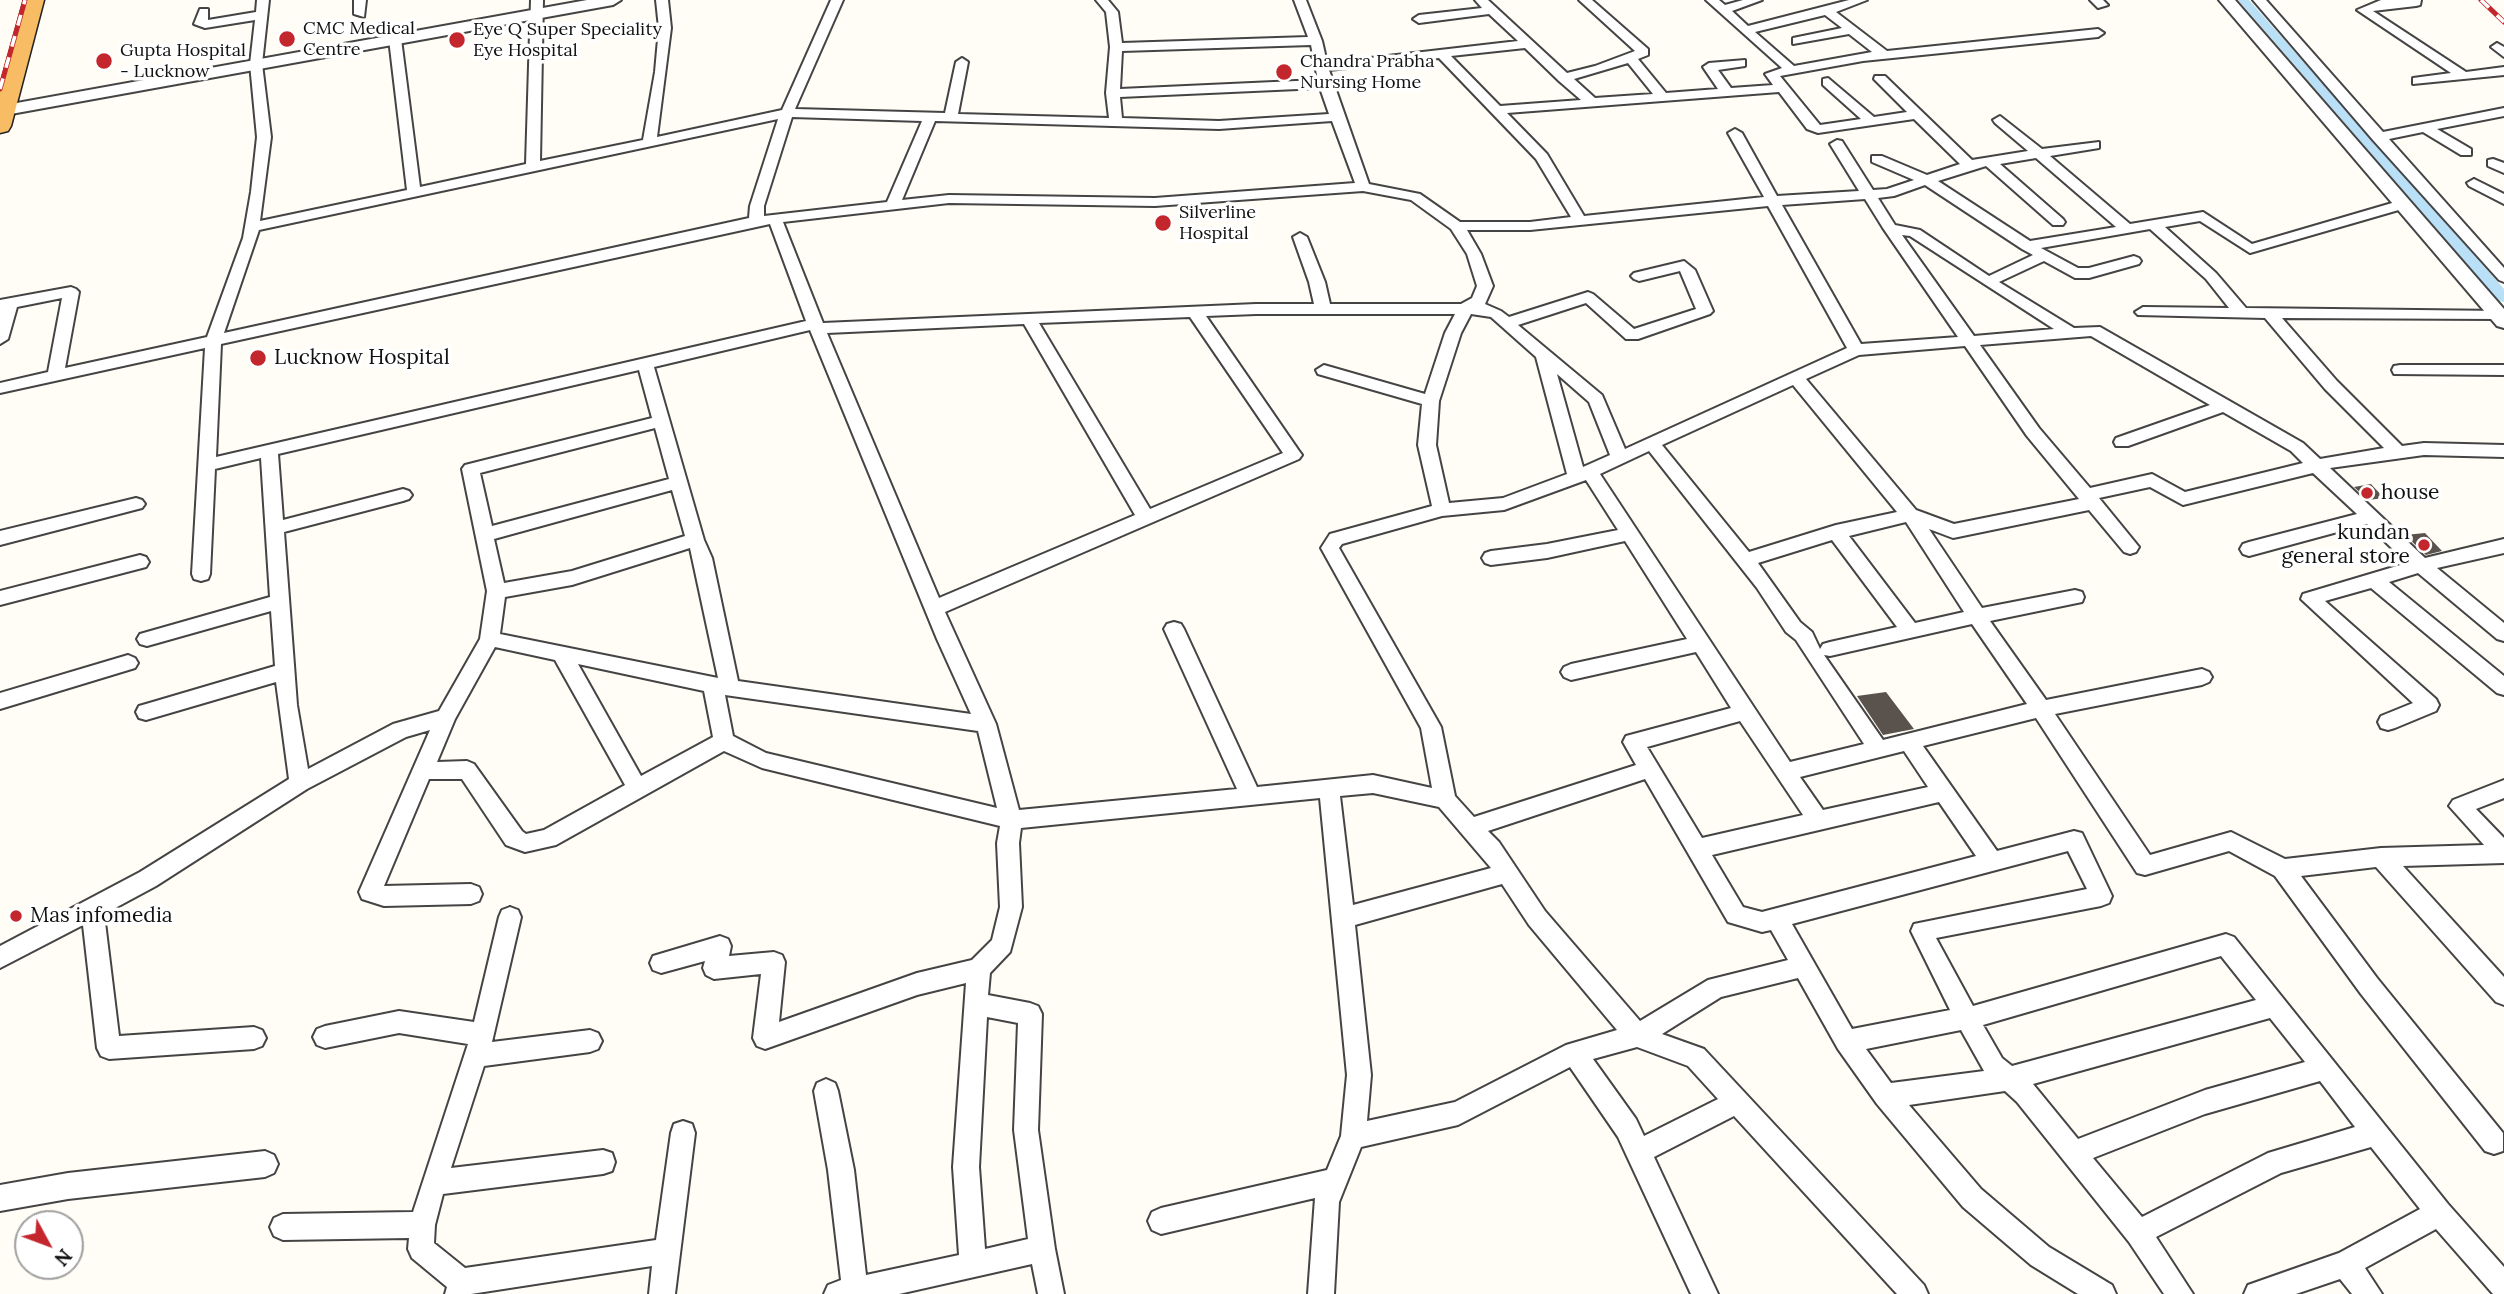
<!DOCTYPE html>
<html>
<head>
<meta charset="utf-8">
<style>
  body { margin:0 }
  #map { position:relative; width:2504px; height:1294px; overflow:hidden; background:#fffdf5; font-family:Lora,serif }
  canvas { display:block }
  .north { position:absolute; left:14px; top:1210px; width:70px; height:70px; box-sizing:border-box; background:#fff; border:2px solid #a0a0a0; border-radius:50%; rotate:131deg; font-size:19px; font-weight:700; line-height:28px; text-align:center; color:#111 }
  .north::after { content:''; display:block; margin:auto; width:24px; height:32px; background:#c4262e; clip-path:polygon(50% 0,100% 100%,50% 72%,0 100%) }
</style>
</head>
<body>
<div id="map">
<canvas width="2504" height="1294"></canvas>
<div class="north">N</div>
</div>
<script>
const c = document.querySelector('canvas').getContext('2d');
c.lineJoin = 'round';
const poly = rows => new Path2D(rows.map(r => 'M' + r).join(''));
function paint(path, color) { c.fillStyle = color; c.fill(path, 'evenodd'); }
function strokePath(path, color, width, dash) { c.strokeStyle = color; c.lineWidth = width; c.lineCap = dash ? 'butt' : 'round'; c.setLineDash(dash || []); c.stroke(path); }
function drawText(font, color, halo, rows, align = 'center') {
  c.font = font + ' Lora,serif'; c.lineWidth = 7; c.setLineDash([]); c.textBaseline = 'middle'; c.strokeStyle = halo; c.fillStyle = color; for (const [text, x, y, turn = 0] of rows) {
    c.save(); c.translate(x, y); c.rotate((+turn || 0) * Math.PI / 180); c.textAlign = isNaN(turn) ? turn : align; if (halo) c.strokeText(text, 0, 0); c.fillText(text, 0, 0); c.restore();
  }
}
const canal = poly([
  [2238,0,2249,0,2504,289,2504,302,2499,301,2238,0]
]);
const building = poly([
  [2371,484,2384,498,2368,500,2354,487],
  [2425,533,2442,551,2426,555,2405,535],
  [1886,692,1914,729,1883,735,1857,696]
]);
const minor = poly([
  [257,0,269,0,262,64,271,137,260,221,407,190,389,39,395,35,401,39,420,187,526,164,531,0,543,0,540,161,643,140,655,72,659,28,656,0,668,0,671,28,657,137,782,110,831,0,843,0,795,109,945,113,956,62,962,58,968,62,958,114,1109,118,1106,93,1110,47,1106,12,1096,0,1108,0,1118,12,1122,43,1308,37,1294,0,1306,0,1322,41,1327,63,1518,41,1489,14,1419,23,1413,19,1419,15,1482,8,1475,0,1488,0,1567,73,1595,66,1635,51,1579,0,1592,0,1648,49,1648,55,1638,59,1666,93,1718,89,1703,67,1709,63,1745,60,1745,66,1718,70,1731,88,1773,85,1765,74,1782,68,1706,0,1719,0,1725,5,1743,0,1762,0,1732,11,1748,26,1849,0,1867,0,1836,12,1887,51,2098,29,2104,33,2098,37,1863,61,1780,76,1820,125,1861,119,1823,85,1823,79,1828,78,1874,117,1907,112,1874,79,1875,76,1885,76,1972,160,2028,151,1995,123,1993,120,2000,116,2042,149,2099,142,2099,148,2050,156,2130,224,2203,212,2252,244,2399,201,2409,201,2409,207,2250,253,2200,221,2165,227,2216,273,2246,308,2502,311,2504,315,2497,319,2282,318,2337,381,2402,446,2424,443,2504,445,2504,457,2424,455,2330,468,2425,558,2504,539,2504,553,2437,568,2504,623,2504,641,2497,639,2418,573,2389,582,2504,676,2504,695,2497,693,2371,588,2325,601,2436,699,2439,705,2436,711,2395,728,2388,730,2381,728,2378,722,2381,716,2413,703,2301,599,2303,594,2407,563,2367,524,2249,556,2243,554,2240,549,2243,544,2249,542,2357,514,2313,473,2183,505,2150,487,2099,498,2139,547,2136,552,2130,554,2124,552,2089,510,1953,538,1929,529,1982,608,2075,590,2082,592,2084,597,2082,602,1990,621,2046,700,2202,669,2209,672,2212,677,2209,682,2202,685,2055,714,2150,855,2231,832,2285,859,2381,848,2484,845,2449,806,2453,800,2504,780,2504,798,2476,809,2504,838,2504,863,2403,866,2504,977,2504,1005,2496,1002,2376,867,2301,876,2377,978,2503,1133,2503,1151,2494,1154,2485,1151,2361,994,2275,876,2229,851,2145,875,2137,873,2036,718,1923,746,1997,851,2074,831,2082,833,2112,896,2109,903,2101,906,1936,938,1973,1006,2226,934,2234,937,2448,1204,2504,1267,2504,1294,2493,1294,2436,1229,2365,1268,2382,1294,2352,1294,2340,1279,2296,1294,2244,1294,2248,1285,2339,1253,2420,1209,2371,1147,2281,1173,2156,1237,2193,1294,2164,1294,2129,1242,2017,1102,2005,1091,1909,1105,1981,1189,2049,1247,2112,1285,2116,1294,2078,1294,2031,1265,1963,1207,1877,1104,1838,1049,1798,978,1721,997,1662,1034,1704,1049,1924,1285,1928,1294,1897,1294,1734,1116,1654,1157,1718,1294,1691,1294,1618,1137,1570,1067,1458,1125,1361,1147,1339,1202,1334,1294,1308,1294,1315,1198,1161,1234,1152,1230,1148,1221,1152,1212,1161,1208,1327,1170,1341,1136,1347,1075,1320,798,1021,828,1019,843,1022,907,1010,952,990,973,988,995,1030,1003,1038,1006,1042,1014,1038,1130,1055,1249,1064,1294,1038,1294,1032,1264,899,1294,824,1294,828,1285,841,1280,828,1170,814,1091,817,1083,826,1079,835,1083,838,1091,854,1170,866,1275,959,1255,953,1167,966,983,917,995,765,1049,757,1046,753,1038,761,974,714,979,706,975,703,968,705,961,661,973,653,970,650,963,653,956,720,936,728,939,731,946,729,956,774,952,782,955,785,962,779,1022,917,973,972,960,992,940,1000,907,997,843,1000,826,762,768,724,751,556,845,525,852,506,845,462,779,429,779,384,886,471,884,479,887,482,894,479,901,471,904,384,906,362,899,359,892,430,730,406,737,307,789,156,886,104,914,119,1036,254,1027,262,1030,266,1038,262,1046,254,1049,109,1059,101,1056,97,1048,83,925,0,968,0,946,140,872,289,779,276,682,146,720,139,718,136,712,139,706,146,704,275,666,271,611,147,646,140,644,137,639,140,634,147,632,270,597,261,458,215,469,210,574,208,579,201,581,194,579,192,574,205,348,0,393,0,383,48,372,62,298,17,307,8,339,0,344,0,300,71,287,76,289,79,292,65,368,207,337,243,238,251,192,257,137,250,64,255,20,205,28,194,24,200,9,208,9,208,20,256,12,257,0],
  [1825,15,1842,28,1793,38,1793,44,1849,34,1872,52,1794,66,1755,32,1825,15],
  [1311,45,1318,80,1120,89,1122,51,1311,45],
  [1525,48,1559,81,1581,100,1500,106,1451,56,1525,48],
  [1439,58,1536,159,1571,217,1530,222,1460,222,1420,194,1369,184,1329,70,1439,58],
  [1628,63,1653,94,1595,98,1574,79,1628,63],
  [1320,88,1329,114,1219,121,1122,118,1120,97,1320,88],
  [1779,92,1807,129,1818,133,1914,119,1960,164,1927,175,1882,156,1872,156,1872,162,1914,180,1887,189,1873,190,1842,141,1837,140,1830,144,1859,191,1777,196,1742,133,1735,129,1728,133,1764,197,1584,216,1547,154,1507,113,1779,92],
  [792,117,922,121,887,202,764,216,764,206,792,117],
  [778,119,750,206,749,218,224,333,259,230,778,119],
  [935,121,1219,129,1332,121,1355,183,1155,198,949,195,902,200,935,121],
  [2036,158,2116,227,2030,241,1938,181,1986,166,2053,225,2063,225,2065,222,2063,219,2000,164,2036,158],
  [1925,185,2022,249,2033,255,1989,276,1920,230,1895,225,1878,198,1894,196,1925,185],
  [1363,191,1411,200,1451,229,1467,254,1477,286,1472,298,1461,304,1330,304,1325,282,1307,237,1300,233,1293,237,1309,282,1314,304,1256,304,823,323,783,222,949,203,1155,206,1363,191],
  [1865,199,1883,228,1958,337,1861,344,1782,205,1865,199],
  [1768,206,1847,348,1625,449,1602,395,1518,325,1586,303,1626,339,1638,339,1710,314,1713,311,1695,270,1684,261,1634,273,1631,276,1634,279,1639,281,1680,271,1696,309,1634,329,1593,294,1588,292,1509,317,1501,311,1485,304,1493,286,1481,254,1467,230,1530,230,1768,206],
  [770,224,806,321,216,457,221,344,770,224],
  [2150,229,2206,279,2229,308,2143,307,2135,312,2138,315,2265,318,2325,389,2384,448,2320,459,2303,443,2100,327,2074,328,1999,282,2044,261,2075,278,2089,278,2139,264,2141,261,2139,258,2134,256,2089,268,2078,268,2041,248,2150,229],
  [1902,235,1910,236,2054,329,1974,336,1902,235],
  [1256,314,1455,314,1445,333,1425,394,1324,365,1316,370,1318,374,1422,404,1418,445,1432,506,1330,534,1321,548,1421,728,1432,788,1373,775,1257,787,1184,629,1181,624,1174,622,1167,624,1164,629,1237,789,1019,810,996,724,945,612,1299,459,1302,455,1299,451,1206,316,1256,314],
  [1471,314,1491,317,1536,357,1567,474,1503,498,1449,503,1436,445,1439,401,1461,333,1471,314],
  [1190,317,1283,453,1150,509,1039,323,1190,317],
  [1024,324,1135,515,939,598,827,333,1024,324],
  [810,330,937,639,971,714,738,681,712,558,704,540,654,367,810,330],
  [2091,336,2210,405,2116,438,2114,442,2116,446,2128,446,2223,412,2291,451,2303,463,2185,492,2152,474,2090,488,2039,428,1980,345,2091,336],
  [1965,346,2027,436,2079,499,1954,524,1916,510,1806,379,1859,355,1965,346],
  [639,370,652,418,465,465,462,469,487,591,480,639,439,711,393,724,308,769,297,705,284,532,403,501,409,499,412,495,409,491,403,489,283,520,278,454,639,370],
  [1557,374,1589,402,1610,455,1583,467,1557,374],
  [1793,385,1897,512,1836,525,1749,552,1662,445,1793,385],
  [655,428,669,479,492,526,480,473,655,428],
  [1649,451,1757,588,1786,632,1796,640,1864,744,1790,762,1600,474,1649,451],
  [1586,480,1618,530,1547,544,1491,551,1485,553,1482,558,1485,563,1491,565,1547,558,1625,541,1687,639,1571,664,1564,667,1561,672,1564,677,1571,680,1696,652,1731,708,1626,736,1623,742,1636,765,1474,817,1455,796,1441,727,1339,548,1342,544,1442,516,1504,510,1586,480],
  [672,490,685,536,572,571,504,583,494,539,672,490],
  [1906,522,1964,612,1915,623,1849,536,1906,522],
  [1832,540,1897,627,1830,642,1823,644,1820,649,1812,632,1800,622,1758,563,1832,540],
  [690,548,718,678,500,634,505,597,572,585,690,548],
  [1972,624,2027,704,1883,740,1824,655,1830,656,1972,624],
  [495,647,555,660,625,785,544,830,526,834,522,831,474,764,467,761,437,762,455,719,495,647],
  [578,664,704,691,713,737,641,776,578,664],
  [725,695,978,731,997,808,766,753,733,736,725,695],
  [1740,721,1803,815,1702,838,1647,747,1740,721],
  [1904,751,1928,787,1823,810,1800,777,1904,751],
  [1645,779,1728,922,1762,932,1771,930,1788,960,1708,980,1640,1021,1545,911,1499,842,1488,831,1645,779],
  [1373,793,1439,807,1491,868,1353,905,1340,796,1373,793],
  [1939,802,1976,856,1762,912,1743,907,1712,855,1939,802],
  [2068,851,2087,889,1914,924,1911,931,1950,1010,1852,1029,1792,924,2068,851],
  [1502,884,1529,925,1617,1030,1566,1045,1455,1102,1367,1121,1371,1075,1355,925,1502,884],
  [2221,956,2256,1000,2012,1066,2002,1058,1983,1025,2221,956],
  [987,1017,1018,1023,1014,1130,1028,1239,985,1249,979,1167,987,1017],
  [2270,1018,2305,1062,2205,1090,2078,1139,2033,1084,2270,1018],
  [1961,1030,1984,1071,1891,1083,1866,1049,1961,1030],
  [1637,1047,1688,1066,1718,1099,1644,1136,1636,1119,1593,1059,1637,1047],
  [2320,1081,2355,1127,2268,1153,2142,1217,2093,1158,2205,1114,2320,1081],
  [354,0,366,0,364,17,354,14,354,0],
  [2090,0,2103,0,2108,5,2098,8,2090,0],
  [2253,0,2266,0,2383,132,2504,108,2504,116,2437,129,2471,149,2471,155,2461,155,2423,132,2389,139,2504,268,2504,282,2499,280,2373,140,2253,0],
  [2381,0,2421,0,2420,5,2416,6,2373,11,2466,72,2504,67,2504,75,2413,84,2413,78,2451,73,2357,10,2381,0],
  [2497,43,2504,47,2504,57,2491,47,2497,43],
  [2493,159,2504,163,2504,173,2488,166,2488,160,2493,159],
  [2474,179,2504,194,2504,204,2469,186,2467,183,2474,179],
  [2400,365,2504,365,2504,375,2394,374,2392,370,2394,366,2400,365],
  [136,498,142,500,145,504,142,508,0,545,0,531,136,498],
  [140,555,146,557,149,562,146,567,0,605,0,591,140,555],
  [128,655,135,658,138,663,135,668,0,709,0,693,128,655],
  [510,907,518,910,521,917,492,1042,590,1030,598,1033,602,1041,598,1049,590,1052,484,1066,451,1168,603,1150,612,1153,615,1162,612,1171,603,1174,443,1194,435,1225,434,1243,465,1268,656,1240,671,1133,674,1124,683,1121,692,1124,695,1133,675,1294,649,1294,652,1266,471,1294,445,1294,447,1287,412,1258,408,1249,409,1238,283,1240,274,1236,270,1227,274,1218,283,1214,413,1212,468,1044,399,1033,325,1048,317,1045,313,1037,317,1029,325,1026,399,1011,474,1022,499,917,502,910,510,907],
  [265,1151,274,1155,278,1164,274,1173,265,1177,68,1199,0,1211,0,1185,68,1173,265,1151]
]);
const tertiary = poly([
  [587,0,621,0,613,5,0,116,0,106,587,0],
  [2219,0,2235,0,2504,309,2504,328,2497,326,2219,0]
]);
const trunk = poly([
  [24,0,44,0,11,126,8,131,0,133,0,87,24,0]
]);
const rail = poly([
  [2481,0,2504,22],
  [0,89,25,0]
]);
const markers = [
  [287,39,9,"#c4262e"],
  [457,40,9,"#c4262e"],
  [104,61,9,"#c4262e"],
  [1284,72,9,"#c4262e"],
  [1163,223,9,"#c4262e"],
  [258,358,9,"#c4262e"],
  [2367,493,7,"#c4262e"],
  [2424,545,7,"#c4262e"],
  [16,916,7,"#c4262e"]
];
const farPoinames = [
  ["CMC Medical",303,29],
  ["Centre",303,50],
  ["Eye Q Super Speciality",473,30],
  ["Eye Hospital",473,51],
  ["Gupta Hospital",120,51],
  ["- Lucknow",120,72],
  ["Chandra Prabha",1300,62],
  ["Nursing Home",1300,83],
  ["Silverline",1179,213],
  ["Hospital",1179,234]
];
const poiNames = [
  ["Lucknow Hospital",274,358],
  ["house",2381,493],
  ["kundan",2410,533,"right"],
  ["general store",2410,557,"right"],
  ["Mas infomedia",30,916]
];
paint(canal, '#b9e0f7');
paint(building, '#5a524d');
strokePath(minor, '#444', 4);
strokePath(tertiary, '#444', 4);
strokePath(trunk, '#222', 3);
paint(minor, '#fff');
paint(tertiary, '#fff');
paint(trunk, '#f7bc64');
strokePath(rail, '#c4262e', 5);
strokePath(rail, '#fff', 3.5, [11]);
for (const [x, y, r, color] of markers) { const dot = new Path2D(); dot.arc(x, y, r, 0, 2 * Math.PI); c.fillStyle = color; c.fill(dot); strokePath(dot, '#fff', 2.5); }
drawText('18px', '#111', '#fff', farPoinames, 'left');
drawText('21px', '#111', '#fff', poiNames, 'left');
</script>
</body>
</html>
